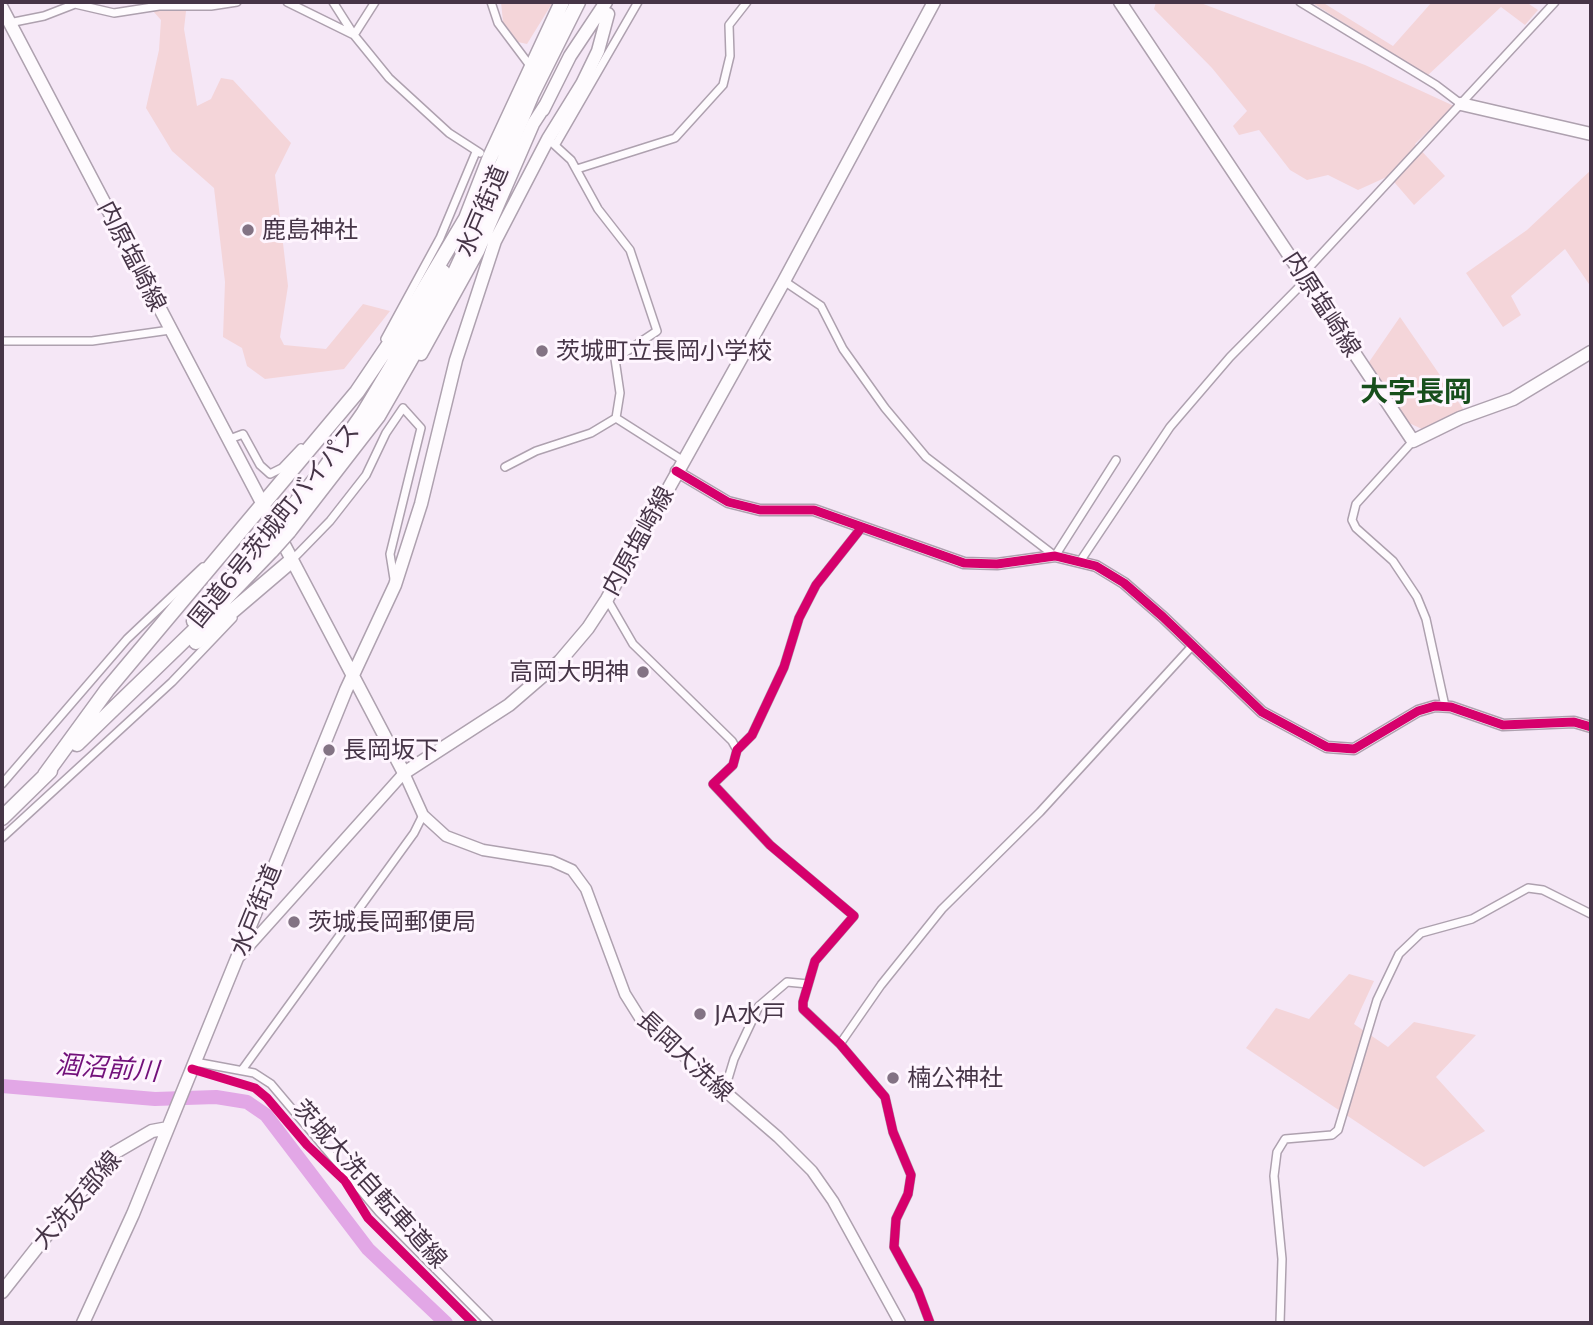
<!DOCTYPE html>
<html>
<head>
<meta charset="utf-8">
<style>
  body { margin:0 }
  #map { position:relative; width:1593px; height:1325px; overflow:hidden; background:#f5e7f6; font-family:Commissioner,sans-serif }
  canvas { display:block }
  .frame { position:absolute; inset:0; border:4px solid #463547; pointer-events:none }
</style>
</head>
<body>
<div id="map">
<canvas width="1593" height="1325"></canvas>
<div class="frame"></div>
</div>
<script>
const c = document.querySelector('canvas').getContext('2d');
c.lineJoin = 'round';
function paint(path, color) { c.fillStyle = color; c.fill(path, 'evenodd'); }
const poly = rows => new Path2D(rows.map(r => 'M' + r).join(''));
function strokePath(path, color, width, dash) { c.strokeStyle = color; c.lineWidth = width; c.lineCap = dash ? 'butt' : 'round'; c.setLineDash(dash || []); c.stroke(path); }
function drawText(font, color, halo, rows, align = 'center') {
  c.font = font + ' Commissioner,"Noto Sans JP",sans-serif'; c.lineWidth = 6; c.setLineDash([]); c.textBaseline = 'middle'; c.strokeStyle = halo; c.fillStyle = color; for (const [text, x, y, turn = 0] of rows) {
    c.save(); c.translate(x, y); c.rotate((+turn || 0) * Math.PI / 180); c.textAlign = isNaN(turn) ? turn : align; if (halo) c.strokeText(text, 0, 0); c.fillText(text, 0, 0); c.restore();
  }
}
const green = poly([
  [145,2,187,2,184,29,197,106,211,99,221,78,233,80,291,143,275,175,288,286,280,337,284,345,326,349,363,304,390,311,344,369,265,379,247,366,242,348,223,337,225,282,214,188,172,151,146,108,159,50,161,20],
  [501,2,553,2,527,44,518,42,503,22],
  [1156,2,1198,2,1365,65,1454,106,1415,144,1445,176,1414,205,1389,176,1358,190,1328,175,1307,180,1290,170,1259,130,1239,135,1233,126,1247,111,1212,68,1154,9],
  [1311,2,1322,2,1393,46,1432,2,1526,2,1538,10,1525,25,1501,7,1427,76],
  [1591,170,1591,287,1565,249,1511,296,1521,315,1503,327,1466,273,1527,230],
  [1400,317,1466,413,1439,437,1409,423,1367,365],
  [1349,974,1374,981,1354,1024,1388,1047,1414,1022,1476,1035,1436,1077,1485,1131,1424,1167,1246,1048,1276,1008,1309,1019]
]);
const river = poly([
  [2,1086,155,1099,216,1097,247,1102,266,1115,368,1249,446,1323]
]);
const street = poly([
  [287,2,352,34],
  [333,2,354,35,389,78,449,133,480,153],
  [491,2,498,23,531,67],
  [1300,2,1436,85,1461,104],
  [9,23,44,16,75,4,114,13,159,6,211,6,237,2],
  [354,35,375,2],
  [548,139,571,160,598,209,630,250,657,331,615,359,620,393,616,418,682,460],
  [556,144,638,2],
  [577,169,675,138,723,85,730,56,729,25,747,2],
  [1303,274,1555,2],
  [784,281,821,306,843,349,885,408,926,457,1055,556,1116,460],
  [385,339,440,238,476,152],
  [2,341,92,341,170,330],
  [227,440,243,434,260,465,270,474,282,468,301,448],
  [1413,441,1356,504,1352,520,1356,528,1393,561,1417,597,1426,619,1445,706],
  [505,467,536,451,591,433,616,418],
  [862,527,816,585,799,618,784,667,752,735,737,750,733,765,713,784,770,845,854,916,815,961,803,1002,803,1009,840,1044,885,1097,893,1132,911,1175,908,1194,896,1219,894,1247,918,1291,930,1323],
  [1081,560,1170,427,1230,357,1306,280],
  [291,561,330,521,366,475,386,433,403,408,421,428,390,554,394,579],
  [607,599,633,644,732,741,737,750],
  [2,784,127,639,203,567],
  [2,838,172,682,233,618],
  [840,1044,881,985,942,909,1040,812,1193,645],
  [195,1062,254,1073,271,1084,379,1212,489,1323],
  [242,1070,414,833,423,815],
  [724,1092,734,1059,759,1006,787,982,808,984],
  [1280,1323,1282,1259,1274,1176,1277,1152,1285,1139,1332,1135,1338,1130,1377,1000,1399,954,1421,933,1472,919,1528,888,1543,890,1591,914]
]);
const secondary = poly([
  [676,471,728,502,760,510,814,510,964,563,997,564,1055,556,1096,566,1124,583,1163,617,1262,712,1327,747,1354,749,1418,711,1435,706,1451,707,1503,725,1574,722,1591,727],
  [240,956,404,773,423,815,446,836,483,850,552,861,572,870,586,889,625,994,640,1018,778,1137,812,1171,833,1201,900,1323]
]);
const primary = poly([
  [1120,2,1413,441,1460,418,1513,399,1591,352],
  [2,8,404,773,509,705,560,661,588,628,607,599,784,281,934,2],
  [1461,104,1591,134],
  [543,110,570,56,606,2],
  [421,354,478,251,533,124,546,104],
  [2,1292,109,1156,152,1131,168,1128],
  [83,1323,133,1214,346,690,395,585,421,504,456,360,495,241,548,139,582,84,598,51,608,14]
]);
const highway = poly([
  [465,221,490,157,562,2],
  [282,519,325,468,363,414,405,344,443,272],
  [289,531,378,416,432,322,476,227,532,94,578,2],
  [194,621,266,537],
  [196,642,291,561],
  [77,744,201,624,272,550],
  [45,775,107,690,357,392,405,321,468,215],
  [2,818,50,771]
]);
const highwayBridge = poly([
  [266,537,282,519],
  [272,550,289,531]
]);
const cycleway = poly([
  [676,471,728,502,760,510,814,510,964,563,997,564,1055,556,1096,566,1124,583,1163,617,1262,712,1327,747,1354,749,1418,711,1435,706,1451,707,1503,725,1574,722,1591,727],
  [862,527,816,585,799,618,784,667,752,735,737,750,733,765,713,784,770,845,854,916,815,961,803,1002,803,1009,840,1044,885,1097,893,1132,911,1175,908,1194,896,1219,894,1247,918,1291,930,1323],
  [192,1069,255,1088,267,1098,307,1145,345,1181,368,1218,473,1323]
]);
const markers = [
  [248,230,7,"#837384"],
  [542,351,7,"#837384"],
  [643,672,7,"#837384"],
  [329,750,7,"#837384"],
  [294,922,7,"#837384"],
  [700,1014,7,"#837384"],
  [893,1078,7,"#837384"]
];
const streetNames = [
  ["水戸街道",482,211,-67],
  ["内原塩崎線",132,256,63],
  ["内原塩崎線",1322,304,57],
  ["国道6号茨城町バイパス",274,525,-51],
  ["内原塩崎線",638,541,-61],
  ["水戸街道",256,910,-68],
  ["長岡大洗線",685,1056,43],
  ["茨城大洗自転車道線",370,1184,48],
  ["大洗友部線",77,1200,-49]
];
const poiNames = [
  ["鹿島神社",262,230],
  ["茨城町立長岡小学校",556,351],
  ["高岡大明神",629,672,"right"],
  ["長岡坂下",343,750],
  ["茨城長岡郵便局",308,922],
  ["JA水戸",714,1014],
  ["楠公神社",907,1078]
];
const waterNames = [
  ["涸沼前川",107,1068,4]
];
const quarterNames = [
  ["大字長岡",1416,392]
];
paint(green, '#f4d5d9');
strokePath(river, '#e2a7e6', 14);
strokePath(street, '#aea1af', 10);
strokePath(secondary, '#aea1af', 13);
strokePath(primary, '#aea1af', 15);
strokePath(highway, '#aea1af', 17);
strokePath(street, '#fefbfe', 7);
strokePath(secondary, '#fefbfe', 10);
strokePath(primary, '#fefbfe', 12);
strokePath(highway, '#fefbfe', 14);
strokePath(highwayBridge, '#aea1af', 17, []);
strokePath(highwayBridge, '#fefbfe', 14);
strokePath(cycleway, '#d6006c', 9);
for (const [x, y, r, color] of markers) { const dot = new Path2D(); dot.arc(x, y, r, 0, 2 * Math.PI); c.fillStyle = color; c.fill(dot); strokePath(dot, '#fef5fe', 2.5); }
drawText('24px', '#463547', '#fef5fe', streetNames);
drawText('24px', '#463547', '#fef5fe', poiNames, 'left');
drawText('italic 26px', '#72107a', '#fef5fe', waterNames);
drawText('bold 28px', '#174f1c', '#fef5fe', quarterNames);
</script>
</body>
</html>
